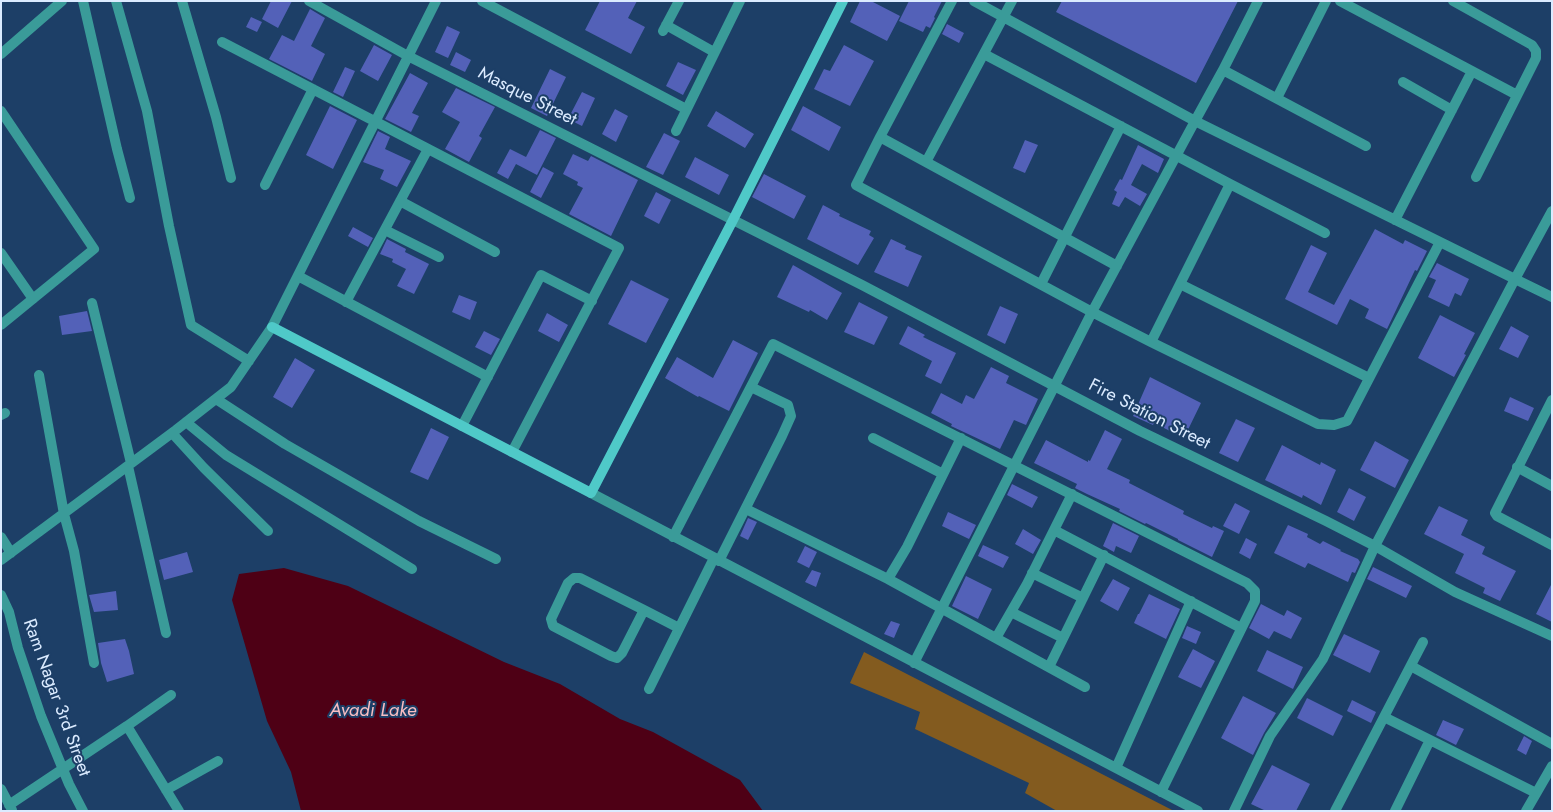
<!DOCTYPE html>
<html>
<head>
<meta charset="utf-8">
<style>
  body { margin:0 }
  #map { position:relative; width:1553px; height:812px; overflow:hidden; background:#1d3f67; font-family:Jost,sans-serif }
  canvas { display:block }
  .frame { position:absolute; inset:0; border:2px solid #dbebff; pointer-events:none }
</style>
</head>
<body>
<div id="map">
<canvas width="1553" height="812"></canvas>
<div class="frame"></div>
</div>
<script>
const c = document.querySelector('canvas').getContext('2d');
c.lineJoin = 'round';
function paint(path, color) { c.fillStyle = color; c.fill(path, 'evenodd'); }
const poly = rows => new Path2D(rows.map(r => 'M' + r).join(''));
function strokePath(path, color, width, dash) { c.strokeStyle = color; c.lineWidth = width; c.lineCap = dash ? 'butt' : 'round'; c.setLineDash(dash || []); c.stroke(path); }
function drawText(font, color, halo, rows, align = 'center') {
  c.font = font + ' Jost,sans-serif'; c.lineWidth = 4; c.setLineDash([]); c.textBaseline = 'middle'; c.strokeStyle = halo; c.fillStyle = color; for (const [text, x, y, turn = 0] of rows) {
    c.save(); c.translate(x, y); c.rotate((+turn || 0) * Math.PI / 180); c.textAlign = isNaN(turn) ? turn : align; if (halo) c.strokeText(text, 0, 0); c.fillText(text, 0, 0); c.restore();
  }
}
const green = poly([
  [864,652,1174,811,1057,811,1025,793,1029,783,915,729,920,712,850,683]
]);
const water = poly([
  [284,568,348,586,504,662,560,684,620,719,653,732,740,780,763,811,301,811,291,772,267,721,232,600,239,574]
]);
const building = poly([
  [271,1,292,1,278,28,262,19],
  [600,1,637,1,628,18,645,27,631,54,585,30],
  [860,1,871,1,900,16,887,41,850,22],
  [909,1,942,1,934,17,935,18,930,28,926,26,923,32,899,21],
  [1062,1,1238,1,1196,83,1056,12],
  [310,9,325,18,311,46,325,54,312,81,269,59,282,35,294,41],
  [251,17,262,22,257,32,246,27],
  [947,24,964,33,959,43,942,34],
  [447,26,460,32,448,58,435,52],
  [374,45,392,55,378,81,360,71],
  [844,45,874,61,850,106,814,89,824,69,830,71],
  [456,52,471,60,465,72,450,65],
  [678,62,696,70,683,95,666,86],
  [345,67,355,71,343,97,333,92],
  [550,69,566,77,547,116,531,108],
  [410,73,428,83,412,113,419,116,411,132,385,119],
  [456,88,495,107,479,136,482,138,469,162,445,149,460,122,442,112],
  [582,92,595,98,582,126,568,119],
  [330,106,357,120,333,169,306,155],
  [803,106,841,127,829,151,791,130],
  [615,109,628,116,616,142,602,134],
  [716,111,754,134,745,148,707,126],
  [540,130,556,138,537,175,516,164,508,179,497,173,510,149,526,157],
  [378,131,390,137,385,149,411,161,397,187,380,179,384,170,363,162],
  [664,133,680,141,663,175,646,167],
  [1025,140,1038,145,1025,173,1013,168],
  [1138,145,1164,159,1158,173,1142,164,1131,185,1147,194,1140,206,1125,197,1119,207,1112,204,1117,192,1114,190,1120,179,1122,180],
  [573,154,588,161,591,156,638,180,611,236,569,214,583,188,577,185,578,182,563,174],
  [695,157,729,175,719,195,685,177],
  [543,167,554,173,541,198,530,192],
  [764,174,806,196,794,219,752,197],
  [656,192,671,200,659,224,644,216],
  [823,205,840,214,839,216,871,231,869,235,874,238,858,265,807,239],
  [353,227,373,238,368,247,348,236],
  [1375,229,1403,244,1405,240,1427,251,1417,271,1415,270,1387,329,1365,318,1369,309,1350,299,1337,325,1285,299,1311,245,1327,253,1308,292,1334,305],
  [387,239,406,249,405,252,429,264,414,294,397,286,406,269,392,262,393,259,380,254],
  [891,239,906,246,905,249,922,256,908,287,874,272],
  [1437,263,1469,279,1461,296,1455,293,1449,307,1428,297,1436,280,1429,277],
  [793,265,842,293,827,320,810,310,809,312,777,297],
  [631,280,669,299,646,343,608,324],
  [459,295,477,302,470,320,452,312],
  [859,302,888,317,874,345,844,332],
  [1000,306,1018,314,1005,344,987,335],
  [87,311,92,331,62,335,59,316],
  [547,313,568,325,559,342,538,331],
  [1440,315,1475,333,1464,354,1466,355,1454,377,1418,358],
  [908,326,925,335,923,337,956,353,941,384,925,376,932,361,899,344],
  [1511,326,1529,336,1518,358,1499,349],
  [484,331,500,339,491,355,475,347],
  [733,340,758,353,729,411,699,396,698,397,665,378,677,357,713,378],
  [295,358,315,370,292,408,273,397],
  [991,367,1009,376,1006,383,1038,399,1026,425,1014,420,1000,449,951,426,952,424,931,413,941,393,962,404,966,395,974,399],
  [1150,377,1201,403,1184,438,1154,423,1153,425,1133,416],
  [1510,397,1534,408,1528,421,1504,411],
  [1236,419,1255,428,1238,462,1219,453],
  [431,428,449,437,428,480,410,472],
  [1105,430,1122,439,1107,469,1130,480,1129,483,1184,511,1183,514,1212,528,1213,526,1224,531,1212,557,1178,540,1178,539,1146,523,1145,524,1119,511,1120,509,1087,494,1075,488,1077,484,1034,463,1046,440,1088,462,1088,460,1090,461],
  [1375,441,1409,460,1395,488,1360,470],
  [1282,445,1320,465,1321,462,1336,470,1321,505,1303,495,1302,498,1265,480],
  [1012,484,1038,497,1032,508,1007,495],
  [1349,488,1366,497,1354,521,1337,512],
  [1235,503,1250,511,1239,534,1223,526],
  [1439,506,1468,520,1461,535,1485,547,1482,554,1516,571,1500,601,1483,593,1485,588,1455,573,1464,554,1424,534],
  [948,512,976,525,969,539,942,526],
  [748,518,757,522,748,540,740,536],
  [1113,523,1139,536,1131,553,1116,546,1114,552,1103,546],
  [1288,525,1308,534,1307,537,1320,544,1323,541,1341,550,1340,551,1358,559,1360,562,1355,573,1352,572,1348,582,1308,563,1305,568,1274,553],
  [1023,529,1041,540,1033,554,1015,544],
  [1246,538,1257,544,1250,559,1239,553],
  [983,545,1009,557,1003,568,978,556],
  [805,546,817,552,809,568,797,562],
  [187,552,193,572,164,580,159,560],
  [1373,567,1412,586,1406,598,1367,579],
  [812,570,821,573,816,587,805,582],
  [966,576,992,589,978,619,952,606],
  [1113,579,1130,588,1118,611,1100,601],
  [1552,583,1552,622,1536,614],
  [116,591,118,610,94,612,89,595],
  [1149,594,1180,609,1166,639,1134,623,1138,614,1139,614],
  [1261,604,1284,616,1287,610,1302,618,1291,639,1274,631,1269,639,1249,628],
  [891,621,900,624,894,638,884,634],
  [1187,626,1201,632,1196,644,1182,638],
  [1344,634,1380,651,1370,673,1333,655],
  [125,639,129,651,134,674,107,682,101,663,98,643],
  [1193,649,1215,661,1201,688,1178,677],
  [1267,650,1303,667,1293,689,1257,671],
  [1243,696,1276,713,1264,733,1253,755,1221,738],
  [1307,698,1343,716,1333,736,1297,718],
  [1352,700,1376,712,1371,723,1347,711],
  [1443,720,1464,729,1456,745,1436,735],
  [1524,736,1532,741,1526,755,1517,750],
  [1272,765,1310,784,1296,811,1266,811,1251,804]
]);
const street = poly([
  [83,1,117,149,130,198],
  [116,1,147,111,169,226,191,325,249,361],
  [182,1,216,117,231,178],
  [309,1,408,56,862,285,1140,431,1326,521,1375,546,1455,592,1552,636],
  [482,1,686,109],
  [974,1,1195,121,1223,70],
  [1258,1,1223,70,1366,146],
  [1340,1,1517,95],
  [1453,1,1532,45,1536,51,1536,58,1476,177],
  [666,25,714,52],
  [663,31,679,1],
  [222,42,619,248,512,452],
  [1,54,62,1],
  [984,54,1230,184,1325,233],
  [1403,82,1452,110],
  [1277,98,1326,1],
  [1,111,94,249,1,325],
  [676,131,740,1],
  [880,137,952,1],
  [926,162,1012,1],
  [265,185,313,89],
  [400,201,495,252],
  [1552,211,1515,279,1552,297],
  [1395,220,1472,71],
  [385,230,439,257],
  [1,253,33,299],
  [1117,266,880,137,856,185,1092,312,1151,342,1318,424,1334,425,1347,421,1440,242],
  [298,276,488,377],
  [1041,284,1121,126],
  [1180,284,1369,378],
  [346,302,428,149],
  [92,303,131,463],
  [1151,342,1230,184],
  [39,375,64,514,74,551,94,663],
  [216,399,285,444,419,521,496,559],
  [1552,400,1495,513,1497,516,1552,545],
  [1,415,5,413],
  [186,422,226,455,412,569],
  [462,426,541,275,592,301],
  [172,433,204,468,268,531],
  [873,438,943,474],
  [128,466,166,633],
  [1517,467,1552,486],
  [591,493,1198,811],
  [746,509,888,579,1085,687],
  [1054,530,1241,628],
  [1,537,11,553],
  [673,537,773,344,1247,583,1255,591,1255,601,1161,792],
  [1,560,176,430,231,387,272,327,436,1],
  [719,561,782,436,791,416,788,405,751,387],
  [1032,573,1083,598],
  [888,579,907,547,961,438],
  [1,595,9,612,18,648,41,716,69,784,83,811],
  [644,610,622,653,617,658,611,656,553,626,551,619,568,583,574,578,580,578,644,610,679,628],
  [1011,612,1063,638],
  [996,638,1027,584,1072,494],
  [914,663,1092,312,1195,121,1515,279,1375,546,1323,659,1270,736,1234,811],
  [1411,666,1552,744],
  [1049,667,1104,555],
  [649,689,714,558],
  [1384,717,1536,793],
  [127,726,179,811],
  [1116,768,1191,601],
  [1,789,12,810],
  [166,790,218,761],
  [9,805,127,726,171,695],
  [1335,811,1423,642],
  [1395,811,1430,740],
  [1526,811,1552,766]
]);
const secondary = poly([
  [272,327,591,493,733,220,843,1]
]);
const streetNames = [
  ["Masque Street",527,97,27],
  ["Fire Station Street",1149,415,27],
  ["Ram Nagar 3rd Street",56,698,70]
];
const waterNames = [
  ["Avadi Lake",373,711]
];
paint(green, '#835b1f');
paint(water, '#4e0015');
paint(building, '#5361b8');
strokePath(street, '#3a9b99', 10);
strokePath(secondary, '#4fc9c8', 10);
drawText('18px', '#dbebff', '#1d3f67', streetNames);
drawText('italic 19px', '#f8bec2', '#1d3f67', waterNames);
</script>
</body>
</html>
